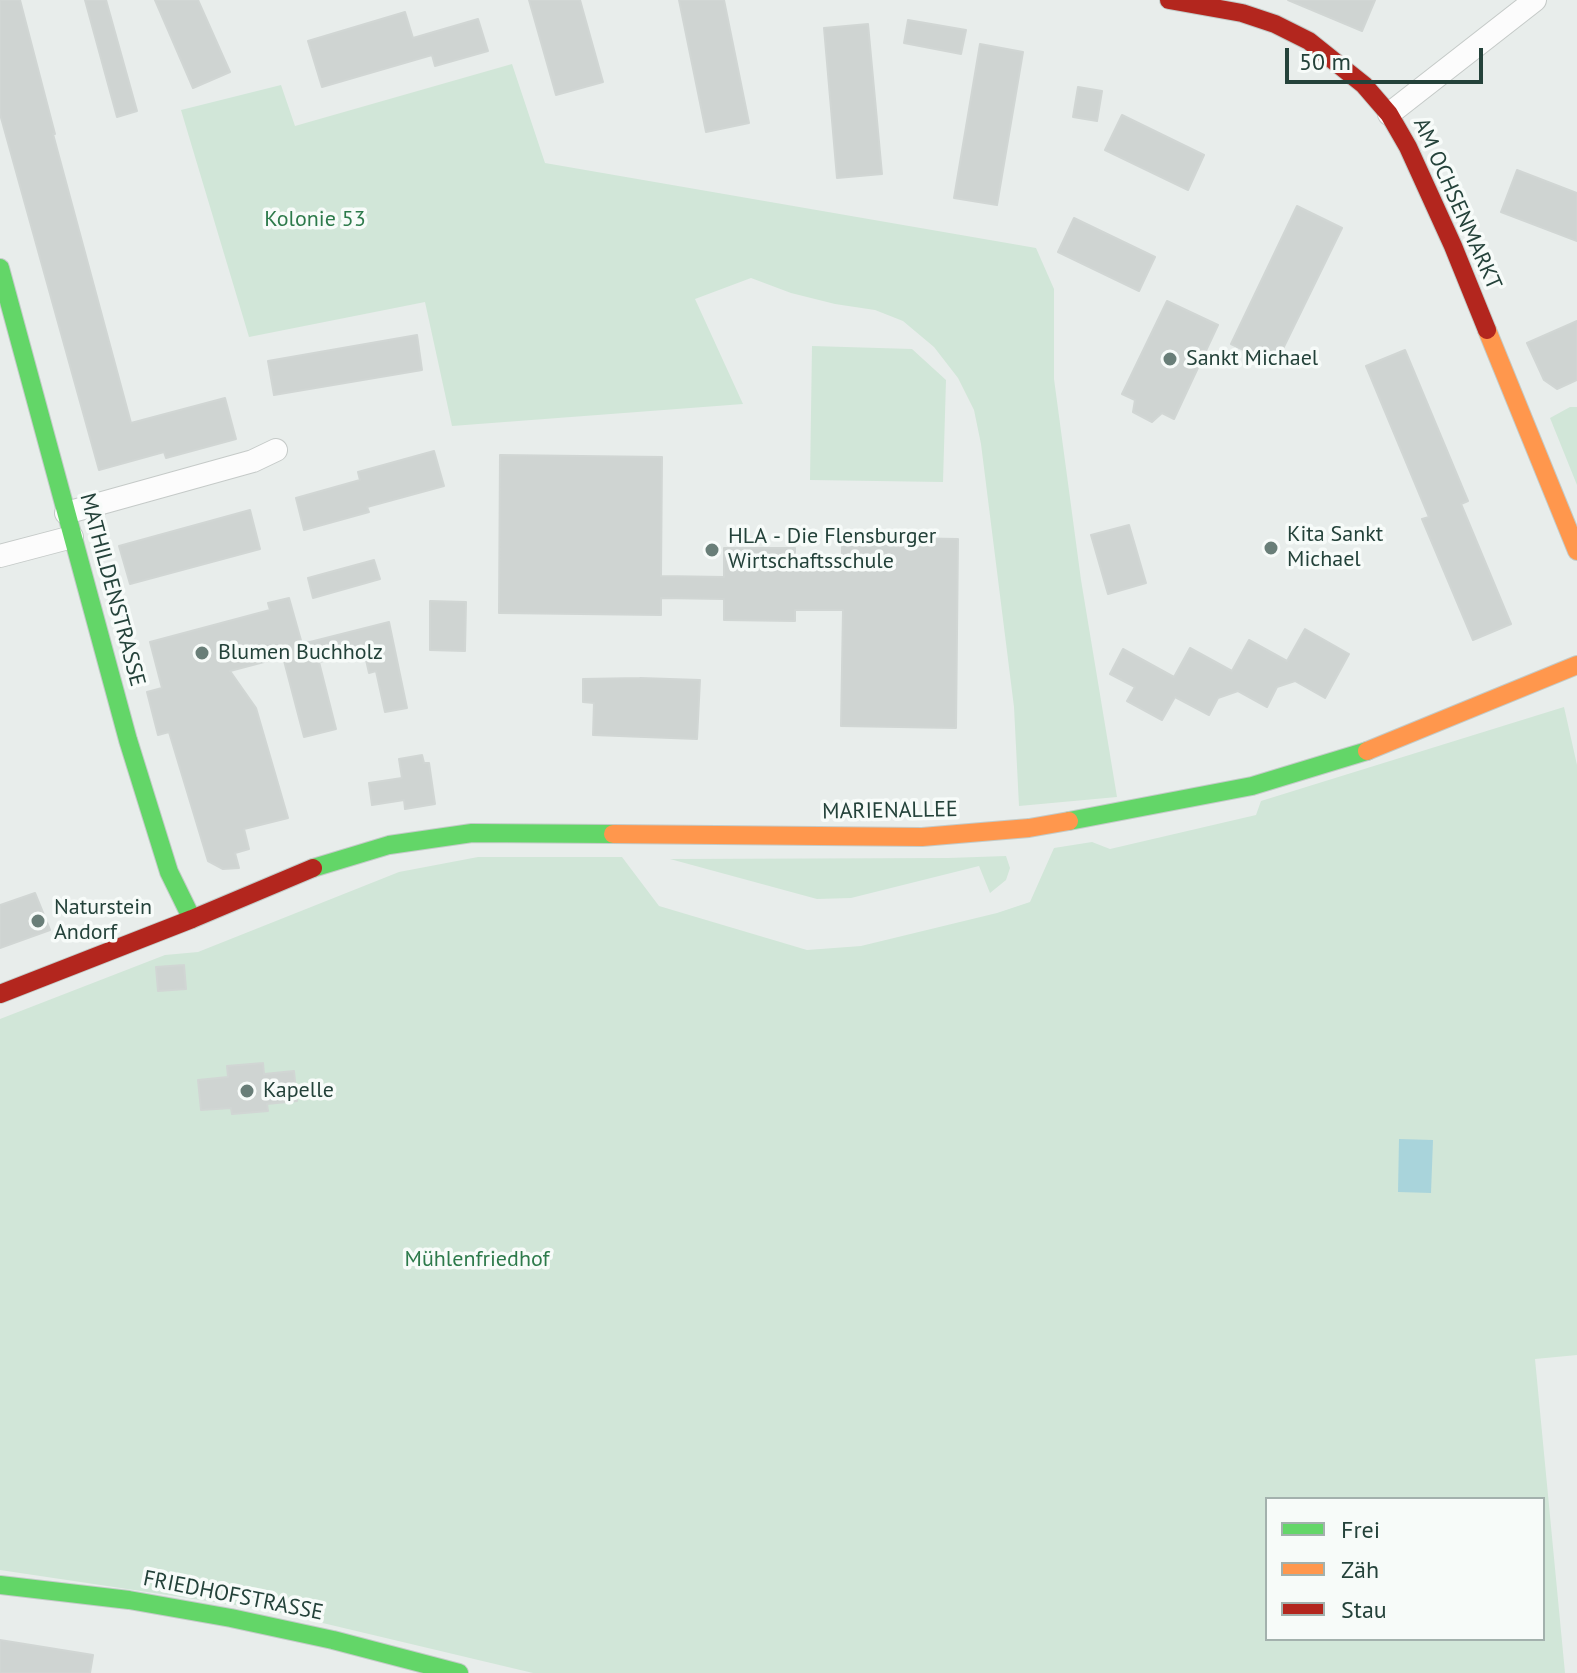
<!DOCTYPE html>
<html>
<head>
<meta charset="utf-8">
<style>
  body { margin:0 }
  #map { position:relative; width:1577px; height:1673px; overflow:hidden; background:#e8edeb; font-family:"PT Sans",sans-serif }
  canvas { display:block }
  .legend { position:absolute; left:1265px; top:1497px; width:280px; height:144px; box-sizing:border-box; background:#f7fbf9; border:2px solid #a3b1ad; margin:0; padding:10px 14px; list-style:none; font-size:24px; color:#24423a }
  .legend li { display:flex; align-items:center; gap:16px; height:40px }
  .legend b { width:40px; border:2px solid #a3b1ad }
  .scale { position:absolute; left:1285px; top:48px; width:198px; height:36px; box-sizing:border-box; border:4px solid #24423a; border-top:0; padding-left:10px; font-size:24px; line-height:28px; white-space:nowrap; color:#24423a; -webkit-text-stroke:6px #f7fbf9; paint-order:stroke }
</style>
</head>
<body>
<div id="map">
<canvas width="1577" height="1673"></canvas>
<ul class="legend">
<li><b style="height:10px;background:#63d668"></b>Frei</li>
<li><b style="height:10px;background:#ff974d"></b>Zäh</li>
<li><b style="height:10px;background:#b3261e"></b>Stau</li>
</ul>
<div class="scale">50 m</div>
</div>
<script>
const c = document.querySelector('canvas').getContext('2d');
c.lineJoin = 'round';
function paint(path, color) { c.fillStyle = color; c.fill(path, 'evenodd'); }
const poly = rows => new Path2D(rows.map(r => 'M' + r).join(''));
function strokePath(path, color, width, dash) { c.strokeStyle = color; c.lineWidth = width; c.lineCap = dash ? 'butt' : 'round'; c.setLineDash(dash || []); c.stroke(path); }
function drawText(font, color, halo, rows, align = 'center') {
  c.font = font + ' "PT Sans",sans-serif'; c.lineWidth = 7; c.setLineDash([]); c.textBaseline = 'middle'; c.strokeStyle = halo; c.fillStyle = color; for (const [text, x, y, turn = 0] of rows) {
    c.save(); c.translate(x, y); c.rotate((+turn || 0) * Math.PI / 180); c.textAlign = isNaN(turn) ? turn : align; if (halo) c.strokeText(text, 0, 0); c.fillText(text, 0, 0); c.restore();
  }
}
const green = poly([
  [512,64,545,163,1036,248,1054,289,1054,379,1081,580,1117,797,1019,806,1014,707,981,444,974,410,958,378,934,347,903,321,875,310,835,304,791,293,751,278,695,299,743,404,452,426,425,302,249,337,181,110,281,85,295,126],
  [812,346,912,349,946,380,943,482,810,480],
  [1570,407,1577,407,1577,485,1550,418],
  [1564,707,1577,765,1577,1355,1535,1359,1565,1673,533,1673,268,1610,0,1570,0,1019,165,955,198,952,399,872,478,857,622,857,659,906,807,950,861,946,997,913,1030,902,1054,848,1092,842,1110,849,1256,815,1261,801],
  [1267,1499,1543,1499,1543,1639,1267,1639],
  [1006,856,1010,868,1006,880,990,893,979,866,851,898,817,899,670,859,948,858]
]);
const water = poly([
  [1399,1139,1433,1140,1431,1193,1398,1192]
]);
const building = poly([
  [0,0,20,0,55,134,53,134,131,423,225,398,236,439,166,458,164,452,99,470,0,114,0,0],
  [85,0,106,0,137,111,117,117,85,0],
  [155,0,198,0,230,72,193,88,155,0],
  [529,0,580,0,603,82,556,95,529,0],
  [679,0,724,0,749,123,706,132,679,0],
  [1288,0,1375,0,1362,31,1288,0],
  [405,12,413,38,478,19,488,51,435,66,432,55,322,87,308,41,405,12],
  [908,20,966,30,961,54,904,43,908,20],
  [868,24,882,174,837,178,824,28,868,24],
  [980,44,1023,52,997,205,954,198,980,44],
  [1078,87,1102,91,1097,121,1073,117,1078,87],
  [1122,115,1204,155,1188,190,1105,150,1122,115],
  [1517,170,1577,193,1577,241,1501,212,1517,170],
  [1297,206,1342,228,1275,365,1231,344,1297,206],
  [1074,218,1155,257,1139,291,1058,252,1074,218],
  [1167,301,1218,325,1174,419,1162,413,1152,422,1133,412,1135,400,1122,394,1167,301],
  [1577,321,1577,380,1557,389,1544,380,1527,343,1577,321],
  [417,335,422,370,274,395,268,361,417,335],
  [1405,350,1468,501,1461,504,1511,624,1473,640,1422,519,1429,517,1366,366,1405,350],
  [434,451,444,486,367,507,369,512,304,530,296,498,360,480,358,472,434,451],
  [500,455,662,457,661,576,724,577,724,548,795,548,795,560,842,560,842,537,958,539,956,728,841,726,843,610,795,610,795,621,724,620,724,599,661,598,661,615,499,613,500,455],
  [250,510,260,549,130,584,119,546,250,510],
  [1129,525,1146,583,1108,594,1091,535,1129,525],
  [374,560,380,579,313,598,308,578,374,560],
  [289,598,302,644,389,622,407,708,385,712,376,671,369,673,364,651,319,662,336,729,304,737,283,657,230,671,256,708,288,818,244,829,249,849,235,853,239,868,223,869,208,861,169,732,158,735,147,692,162,688,150,642,270,610,268,603,289,598],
  [430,601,466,602,465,651,430,650,430,601],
  [1305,629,1349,654,1325,698,1295,681,1277,687,1267,707,1238,691,1218,698,1209,715,1175,697,1162,720,1127,701,1135,687,1110,674,1123,649,1174,677,1190,648,1232,671,1249,640,1287,661,1305,629],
  [640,678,700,680,697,739,593,735,594,703,583,702,583,679,640,678],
  [422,755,424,763,429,763,435,804,405,809,404,800,372,805,369,783,402,778,399,759,422,755],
  [35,893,50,930,0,948,0,905,35,893],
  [184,965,186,989,158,991,156,967,184,965],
  [263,1063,264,1074,294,1071,297,1101,267,1104,268,1111,232,1114,231,1108,201,1110,198,1080,228,1077,227,1066,263,1063],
  [0,1640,93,1655,90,1673,0,1673,0,1640]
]);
const street = poly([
  [1389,114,1535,0],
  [66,513,253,461,276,450],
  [0,556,72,537]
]);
const fast = poly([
  [0,268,128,740,169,872,192,919],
  [1069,821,1252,786,1367,751],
  [313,868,389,845,472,833,613,834],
  [0,1585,129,1600,231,1618,333,1640,459,1673]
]);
const slow = poly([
  [1487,330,1577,551],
  [1367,751,1577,665],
  [613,834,922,837,1029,828,1069,821]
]);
const jam = poly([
  [1169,0,1242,13,1275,24,1309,41,1364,85,1389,114,1408,147,1453,246,1487,330],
  [0,994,192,919,313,868]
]);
const markers = [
  [1170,359,8,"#697e78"],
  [1271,548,8,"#697e78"],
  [712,550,8,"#697e78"],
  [202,653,8,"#697e78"],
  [38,921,8,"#697e78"],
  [247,1091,8,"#697e78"]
];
const streetNames = [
  ["AM OCHSENMARKT",1457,204,66],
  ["MATHILDENSTRASSE",112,590,75],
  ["MARIENALLEE",890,811,-1],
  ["FRIEDHOFSTRASSE",233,1596,11]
];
const parkNames = [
  ["Kolonie 53",315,220],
  ["Mühlenfriedhof",477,1260]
];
const poiNames = [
  ["Sankt Michael",1186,359],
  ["Kita Sankt",1287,535],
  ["Michael",1287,560],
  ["HLA - Die Flensburger",728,537],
  ["Wirtschaftsschule",728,562],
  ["Blumen Buchholz",218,653],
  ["Naturstein",54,908],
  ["Andorf",54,933],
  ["Kapelle",263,1091]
];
paint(green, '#d1e6d8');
paint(water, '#a9d4db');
paint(building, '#cfd4d2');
strokePath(building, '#d1d6d4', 2);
strokePath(street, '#c5cac8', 24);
strokePath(fast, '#c3cbc8', 20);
strokePath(slow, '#c3cbc8', 20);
strokePath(jam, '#c3cbc8', 20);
strokePath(street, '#fcfcfc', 22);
strokePath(fast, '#63d668', 18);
strokePath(slow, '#ff974d', 18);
strokePath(jam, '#b3261e', 18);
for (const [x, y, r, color] of markers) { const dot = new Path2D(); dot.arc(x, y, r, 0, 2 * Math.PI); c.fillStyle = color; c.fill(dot); strokePath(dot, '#f7fbf9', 3); }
drawText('22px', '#24423a', '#f7fbf9', streetNames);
drawText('22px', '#2d7a4b', '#f7fbf9', parkNames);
drawText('22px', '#24423a', '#f7fbf9', poiNames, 'left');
</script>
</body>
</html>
